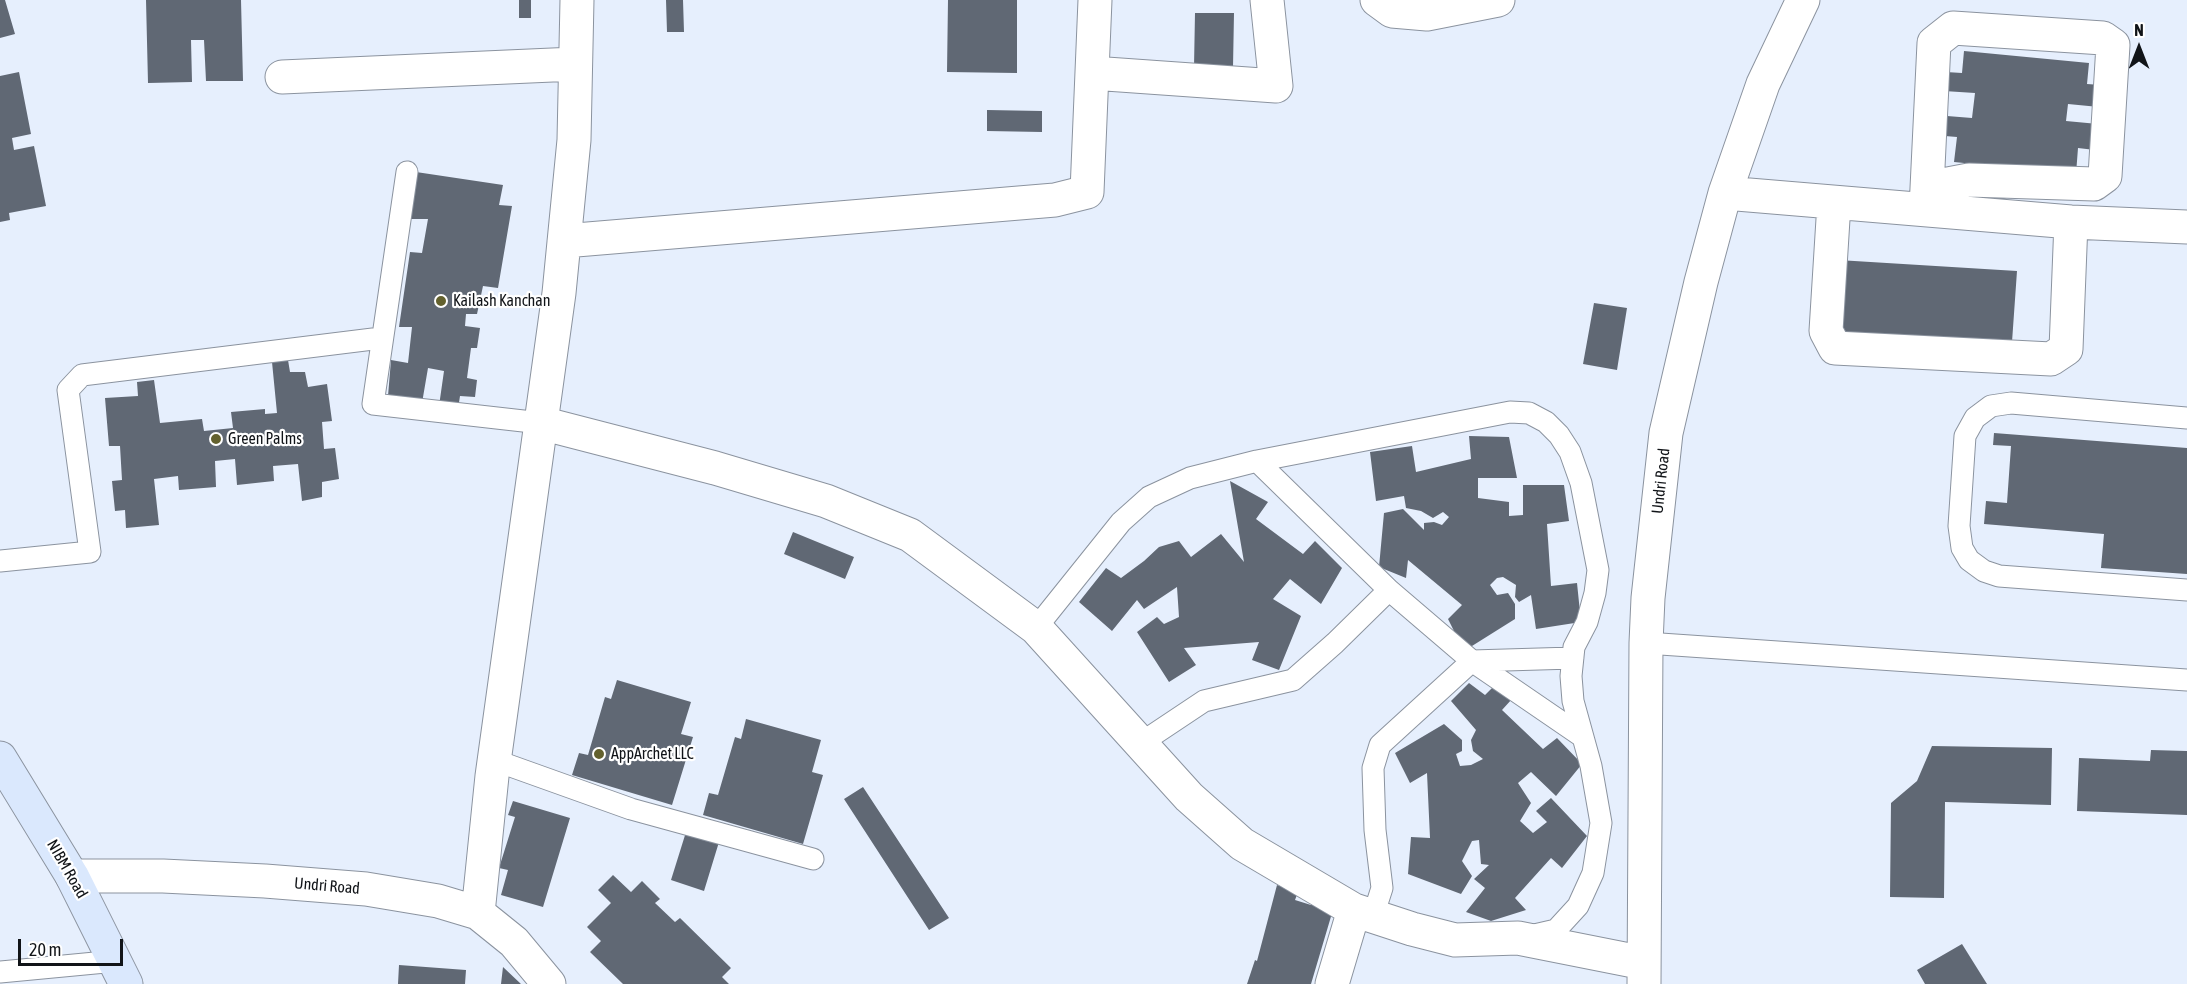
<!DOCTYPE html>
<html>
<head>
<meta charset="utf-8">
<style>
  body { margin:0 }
  #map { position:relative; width:2187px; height:984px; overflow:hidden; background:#e6effd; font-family:"Asap Condensed",sans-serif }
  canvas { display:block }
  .north { position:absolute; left:2109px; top:18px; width:60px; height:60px; -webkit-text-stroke:4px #fff; paint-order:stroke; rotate:0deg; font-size:16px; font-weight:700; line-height:24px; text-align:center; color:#111418 }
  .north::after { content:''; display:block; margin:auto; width:21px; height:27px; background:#111418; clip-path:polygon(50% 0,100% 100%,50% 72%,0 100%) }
  .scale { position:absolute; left:18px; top:939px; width:105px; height:27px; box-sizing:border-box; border:3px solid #111418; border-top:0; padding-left:8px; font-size:18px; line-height:21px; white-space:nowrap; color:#111418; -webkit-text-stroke:4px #fff; paint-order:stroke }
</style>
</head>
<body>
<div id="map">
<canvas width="2187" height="984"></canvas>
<div class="north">N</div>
<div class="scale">20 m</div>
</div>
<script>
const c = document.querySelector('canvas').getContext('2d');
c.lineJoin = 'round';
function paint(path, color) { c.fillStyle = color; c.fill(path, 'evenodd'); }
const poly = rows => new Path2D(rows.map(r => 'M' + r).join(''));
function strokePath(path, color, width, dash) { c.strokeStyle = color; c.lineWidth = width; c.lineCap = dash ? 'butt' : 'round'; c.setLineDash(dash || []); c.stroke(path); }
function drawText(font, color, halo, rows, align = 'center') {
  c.font = font + ' "Asap Condensed",sans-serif'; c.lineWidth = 4.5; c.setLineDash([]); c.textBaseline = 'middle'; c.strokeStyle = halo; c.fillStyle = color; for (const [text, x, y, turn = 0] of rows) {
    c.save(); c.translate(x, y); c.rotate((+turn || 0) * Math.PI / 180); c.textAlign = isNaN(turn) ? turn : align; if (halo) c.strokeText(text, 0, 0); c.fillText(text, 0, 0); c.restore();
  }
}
const building = poly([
  [0,0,5,0,15,34,0,38],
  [146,0,241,0,243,81,206,81,204,40,191,40,192,82,148,83],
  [519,0,531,0,531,18,519,18],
  [666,0,683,0,684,32,667,32],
  [948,0,1017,0,1017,73,947,72],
  [1195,13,1234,13,1233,67,1194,67],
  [1964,51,2089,63,2087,84,2101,85,2099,107,2068,104,2066,121,2098,124,2095,150,2078,148,2076,174,1954,162,1957,137,1945,136,1947,116,1972,118,1975,93,1944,91,1946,72,1962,73],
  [19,72,31,134,12,138,14,150,34,146,46,206,9,213,10,220,0,222,0,76],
  [987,110,1042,111,1042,132,987,131],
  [416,172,503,185,499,205,512,206,498,288,483,286,477,314,466,314,465,326,480,328,477,348,471,348,467,378,477,380,475,397,460,396,458,409,439,406,444,371,428,368,422,403,388,396,391,360,408,363,412,327,399,327,410,252,422,253,428,219,408,219],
  [1838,260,2017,271,2012,342,1833,331],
  [1594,303,1627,308,1617,370,1583,364],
  [288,360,290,372,305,372,308,387,327,384,332,421,322,422,324,449,335,448,339,479,322,482,322,497,302,501,298,464,273,466,274,481,237,485,235,459,215,461,216,487,179,490,178,476,154,479,159,525,126,528,125,510,115,511,112,481,122,480,120,446,109,446,105,398,138,396,137,382,154,380,160,423,202,419,204,431,233,428,231,412,265,409,265,414,277,413,272,362],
  [1994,433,2187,448,2187,574,2101,568,2104,534,1984,524,1986,501,2007,503,2011,446,1993,445],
  [1469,436,1509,437,1517,478,1478,478,1478,498,1509,502,1509,516,1523,515,1523,485,1564,485,1569,521,1547,524,1551,586,1577,583,1581,622,1536,629,1531,595,1519,602,1515,597,1516,585,1503,577,1497,578,1490,585,1497,595,1508,593,1515,604,1515,619,1464,651,1448,619,1462,605,1408,560,1406,578,1379,567,1384,513,1403,509,1424,530,1424,523,1434,522,1442,525,1449,517,1443,512,1433,518,1421,511,1406,508,1404,496,1376,501,1370,452,1412,446,1416,472,1471,459],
  [1230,481,1268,502,1256,519,1303,554,1315,541,1342,568,1321,604,1290,579,1273,599,1301,616,1279,670,1252,660,1259,642,1184,648,1196,665,1169,682,1137,632,1157,617,1164,624,1179,617,1177,587,1144,609,1137,600,1112,631,1079,602,1106,568,1121,578,1144,561,1159,547,1179,541,1191,557,1221,534,1244,562],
  [793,532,854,557,845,579,784,554],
  [617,680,691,702,681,734,693,737,672,805,572,775,579,753,588,755,605,697,611,699],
  [1469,683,1485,695,1496,684,1512,699,1502,710,1543,749,1557,738,1582,764,1556,796,1531,772,1518,783,1531,803,1520,821,1533,833,1547,822,1536,811,1551,798,1587,836,1562,868,1551,858,1515,898,1526,910,1491,921,1466,912,1485,888,1474,879,1489,865,1481,864,1479,840,1472,841,1462,861,1472,876,1461,894,1408,874,1411,837,1430,838,1427,773,1410,783,1395,753,1444,724,1462,740,1462,751,1456,754,1460,766,1471,765,1483,759,1473,751,1471,740,1476,730,1451,701],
  [746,719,821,740,812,772,823,775,803,844,703,815,709,793,718,795,735,737,741,739],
  [1932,746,2052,748,2051,805,1945,802,1944,898,1890,897,1891,803,1917,781],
  [2151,750,2187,751,2187,815,2077,811,2079,758,2150,761],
  [863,787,949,918,929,930,844,799],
  [513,801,570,818,543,907,501,895,508,870,499,868,515,817,508,815],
  [686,832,719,842,704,891,671,880],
  [613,875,631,892,642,881,660,899,655,903,675,922,680,918,731,968,722,977,729,984,623,984,590,952,601,941,587,927,611,903,598,890],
  [1277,885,1298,892,1295,900,1311,905,1313,896,1335,903,1311,984,1247,984,1255,960,1257,961],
  [1962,944,1987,984,1925,984,1917,970],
  [399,965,466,970,465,984,398,984],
  [503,967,521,984,501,984]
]);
const service = poly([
  [407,172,373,404,541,423],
  [2187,418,2011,403,1991,406,1975,418,1965,436,1959,526,1962,548,1969,560,1984,571,1999,576,2187,590],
  [1257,461,1389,590,1472,661,1583,737],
  [0,561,90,552,68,390,82,375,381,338],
  [1036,628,1121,522,1149,497,1190,478,1257,461,1510,412,1529,413,1546,422,1559,435,1570,452,1581,483,1598,570,1595,593,1587,622,1574,647,1571,676,1573,701,1591,766,1601,823,1593,873,1578,906,1556,930,1530,936],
  [1646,643,2187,680],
  [1141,743,1204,701,1293,680,1335,643,1389,590],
  [494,760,631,809,813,859],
  [1373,916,1382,888,1375,830,1373,768,1380,745,1472,661,1573,658],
  [0,972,116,961]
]);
const minor = poly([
  [1377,0,1392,11,1427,14,1498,0],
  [1092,73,1276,86,1267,0],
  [282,77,575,64],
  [1725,193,2071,222,2187,227],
  [1834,203,1826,331,1835,348,2051,359,2066,349,2071,222],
  [1926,210,1927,188,1969,180,2094,184,2105,176,2113,45,2103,38,1953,28,1934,43,1927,188],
  [564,241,1055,200,1087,192,1095,0],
  [541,423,715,468,826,501,910,535,1036,628,1189,797,1242,844,1354,910,1412,929,1455,940,1518,938,1644,963],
  [72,876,163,876,265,881,366,889,438,901,478,913,514,942,549,984],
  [478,913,492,776,559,293,574,140,577,0],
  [1332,984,1354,910],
  [1644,984,1646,643,1648,598,1666,433,1701,282,1725,193,1763,84,1803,0]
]);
const secondary = poly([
  [0,758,72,876,126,984]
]);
const markers = [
  [441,301,6,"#63612e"],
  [216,439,6,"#63612e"],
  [599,754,6,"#63612e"]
];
const poiNames = [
  ["Kailash Kanchan",453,301],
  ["Green Palms",228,439],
  ["AppArchet LLC",611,754]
];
const streetNames = [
  ["Undri Road",1661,481,-84],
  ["NIBM Road",67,869,60],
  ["Undri Road",327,886,5]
];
paint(building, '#606874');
strokePath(service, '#8b939f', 23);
strokePath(minor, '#8b939f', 35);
strokePath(secondary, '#8b939f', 35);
strokePath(service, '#fff', 21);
strokePath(minor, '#fff', 33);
strokePath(secondary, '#dae8fd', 33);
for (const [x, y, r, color] of markers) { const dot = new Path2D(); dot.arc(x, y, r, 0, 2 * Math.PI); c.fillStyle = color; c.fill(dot); strokePath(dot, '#fff', 2); }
drawText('16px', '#111418', '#fff', poiNames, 'left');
drawText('16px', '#111418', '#fff', streetNames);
</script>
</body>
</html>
